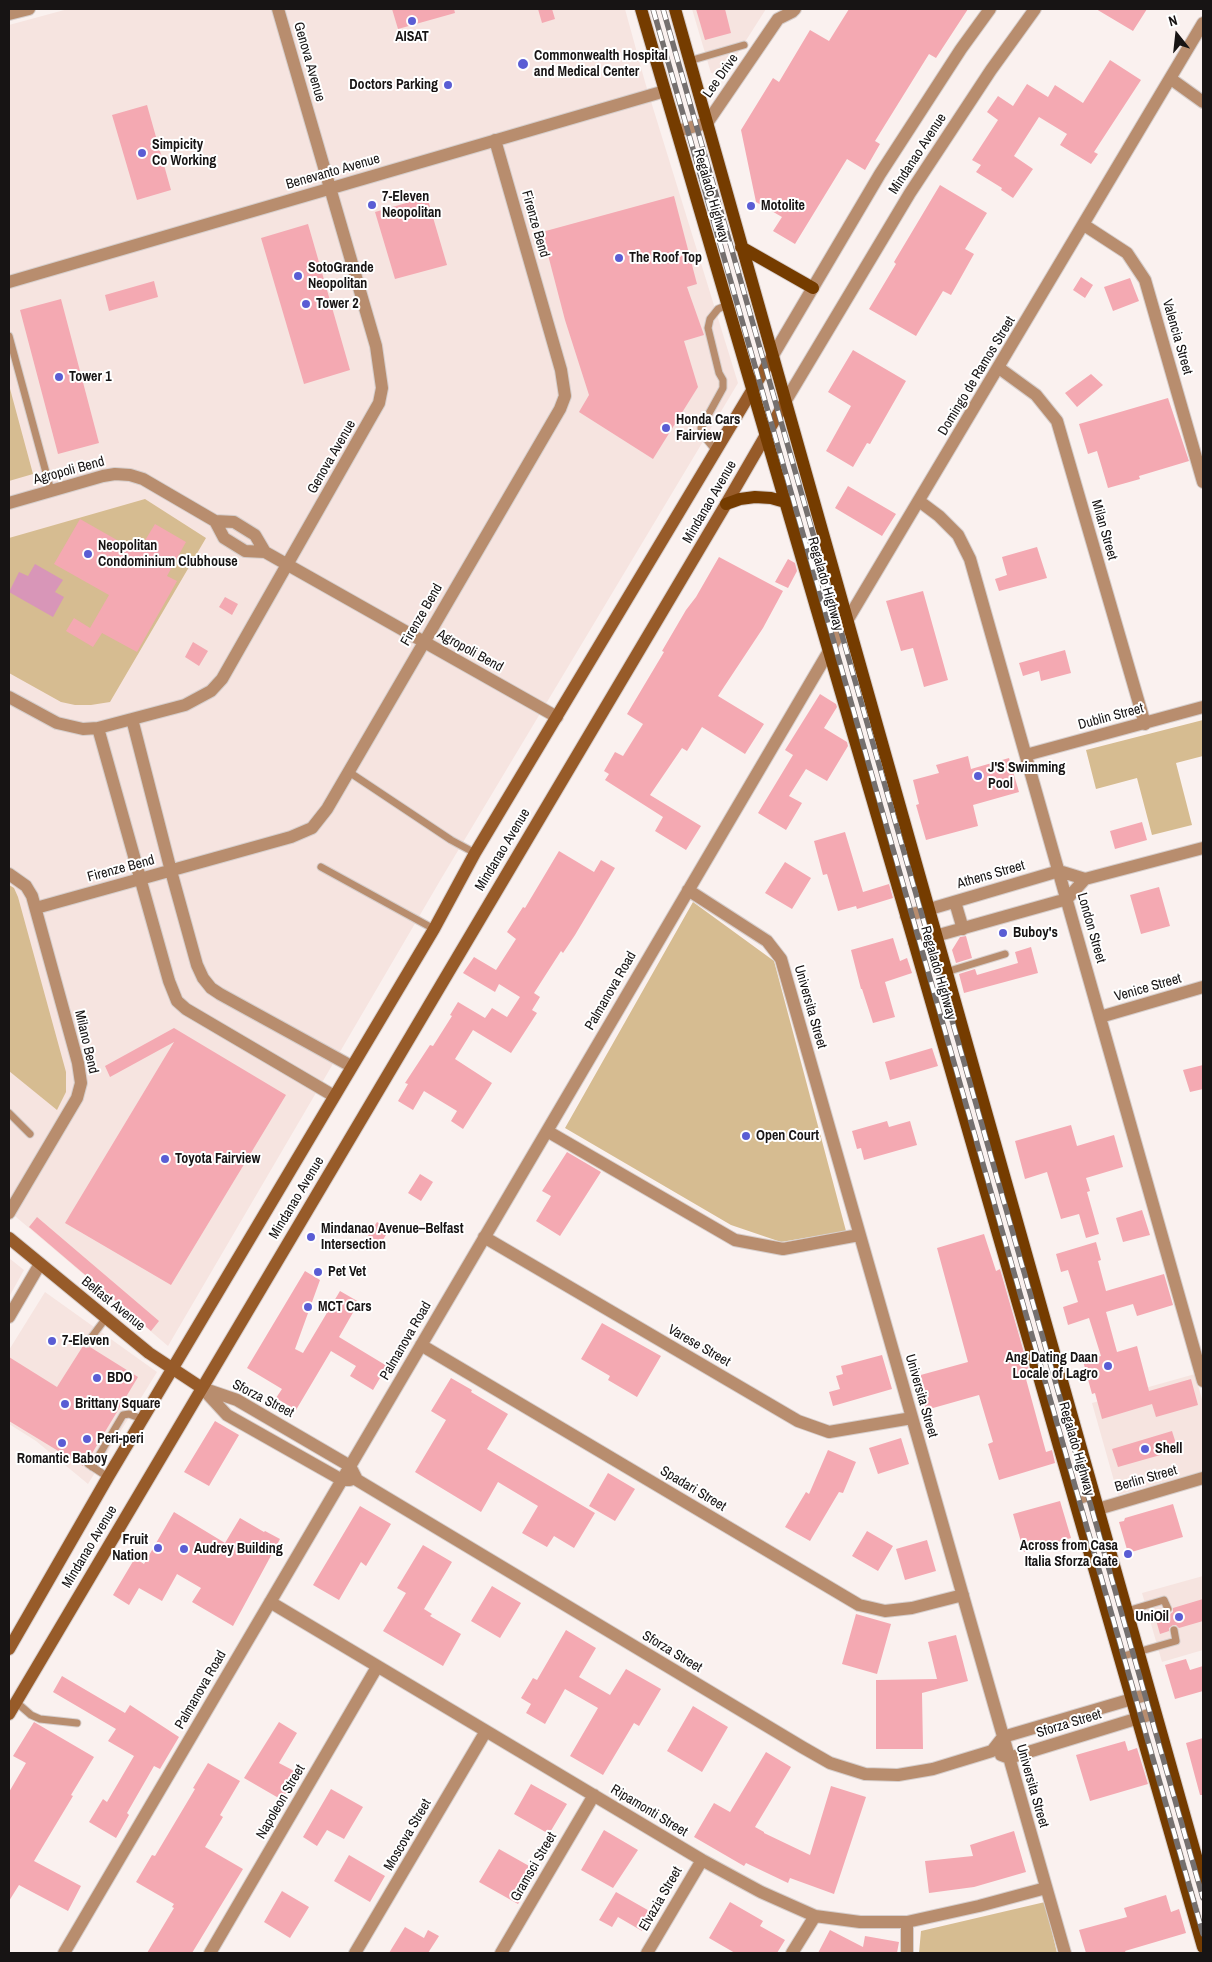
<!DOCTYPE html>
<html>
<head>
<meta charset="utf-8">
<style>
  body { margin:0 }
  #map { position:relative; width:1212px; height:1962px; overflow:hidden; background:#faf1ef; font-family:"Archivo Narrow",sans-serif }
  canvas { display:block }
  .frame { position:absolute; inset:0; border:10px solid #171414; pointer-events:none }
  .north { position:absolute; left:1152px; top:10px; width:50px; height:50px; -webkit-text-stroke:4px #fff; paint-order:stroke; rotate:344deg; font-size:14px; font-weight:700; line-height:20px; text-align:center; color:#171414 }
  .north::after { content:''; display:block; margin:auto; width:18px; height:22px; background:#171414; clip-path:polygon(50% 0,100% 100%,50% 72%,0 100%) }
</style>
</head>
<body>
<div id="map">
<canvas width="1212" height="1962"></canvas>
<div class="frame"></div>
<div class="north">N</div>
</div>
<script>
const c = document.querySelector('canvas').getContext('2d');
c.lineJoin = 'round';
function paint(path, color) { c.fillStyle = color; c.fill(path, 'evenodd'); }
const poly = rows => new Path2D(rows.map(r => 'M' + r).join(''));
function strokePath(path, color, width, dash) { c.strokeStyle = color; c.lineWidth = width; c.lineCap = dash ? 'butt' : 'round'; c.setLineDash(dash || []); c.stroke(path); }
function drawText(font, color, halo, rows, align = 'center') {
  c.font = font + ' "Archivo Narrow",sans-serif'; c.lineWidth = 4; c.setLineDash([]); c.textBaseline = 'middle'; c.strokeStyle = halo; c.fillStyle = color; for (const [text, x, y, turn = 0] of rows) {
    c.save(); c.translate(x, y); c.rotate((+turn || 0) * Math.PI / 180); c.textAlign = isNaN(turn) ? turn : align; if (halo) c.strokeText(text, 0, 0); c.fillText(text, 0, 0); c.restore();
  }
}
const built = poly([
  [68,9,625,9,645,82,738,383,441,879,168,1346,9,1211,9,25],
  [692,9,766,9,724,75,711,73],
  [9,1258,24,1270,9,1297],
  [45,1292,157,1372,88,1484,36,1441,9,1424,9,1350],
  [1195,1374,1203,1403,1203,1471,1118,1495,1092,1403],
  [1203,1576,1203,1650,1162,1662,1142,1593]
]);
const green = poly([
  [9,385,33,474,9,481],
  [145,499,206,538,110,702,91,705,75,705,61,702,9,673,9,538],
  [1203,720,1203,756,1176,763,1192,825,1152,835,1137,778,1096,789,1086,750],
  [9,885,14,888,18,897,66,1072,66,1092,57,1110,9,1071],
  [693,902,774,961,846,1231,781,1242,731,1225,565,1128],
  [1045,1902,1057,1953,919,1953,921,1931]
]);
const water = poly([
  [35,564,63,580,55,592,64,597,53,617,9,592,19,572,28,576]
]);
const building = poly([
  [392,9,454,9,455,13,398,29],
  [538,9,552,9,555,19,542,23],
  [696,9,725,9,731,33,705,40],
  [849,9,968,9,936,58,929,54,875,141,880,144,865,170,847,159,795,244,773,231,782,217,756,202,741,130,773,78,779,82,810,30,829,41],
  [1096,9,1147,9,1133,31],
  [1110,60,1141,80,1094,152,1098,154,1091,164,1060,145,1067,134,1039,117,1014,156,1033,169,1013,198,1001,190,1002,188,976,172,981,165,972,160,998,120,987,112,998,96,1013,106,1027,84,1048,97,1055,85,1083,103],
  [147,105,171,190,137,200,112,115],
  [940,185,987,213,965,249,974,254,951,295,943,291,916,336,869,309,896,264,894,262],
  [674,196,697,284,687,287,704,335,684,341,698,387,653,459,579,412,589,395,565,320,542,232],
  [427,197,447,265,395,279,375,212],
  [308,224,350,370,304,384,261,238],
  [1081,277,1093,285,1085,298,1073,290],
  [1130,278,1139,301,1113,311,1104,287],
  [154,281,158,297,109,311,105,295],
  [61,299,99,443,58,454,20,310],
  [853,350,906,381,870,444,867,443,853,467,826,451,851,406,828,392],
  [1091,374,1103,385,1077,407,1065,393],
  [1168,398,1189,461,1139,476,1140,479,1108,488,1097,451,1088,454,1079,424],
  [848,486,896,514,882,536,835,508],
  [80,519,138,552,155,524,186,542,167,576,177,581,137,652,102,633,93,647,66,631,74,618,90,628,109,595,54,564],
  [1037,547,1047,578,999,591,995,579,1007,575,1002,557],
  [719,557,783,591,763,628,718,696,764,724,745,754,702,727,687,751,682,748,650,795,701,826,686,850,655,831,663,817,605,780,609,774,604,771,615,752,623,756,643,724,627,714,664,652,662,651,686,610,696,597],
  [788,559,795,563,797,571,788,588,775,582],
  [923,591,948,680,924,687,913,648,901,651,886,601],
  [225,597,238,604,232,615,219,607],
  [193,642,208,651,199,666,185,657],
  [1065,650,1071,673,1041,681,1039,671,1023,676,1019,663],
  [820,694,836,704,837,707,824,728,847,742,848,746,827,781,806,769,789,796,802,803,786,830,758,813,793,755,785,750],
  [968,756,971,769,1009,758,1019,792,973,805,978,826,926,840,916,805,919,804,913,780,939,773,936,765],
  [1142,822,1147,840,1115,849,1110,831],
  [845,832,863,892,889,884,893,898,857,909,856,906,838,911,827,874,823,875,814,841],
  [559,851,594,872,601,860,615,868,575,935,563,953,561,951,534,993,540,997,532,1010,537,1013,511,1053,473,1030,455,1059,492,1083,463,1129,451,1121,457,1111,424,1091,413,1110,398,1101,408,1084,405,1083,430,1045,433,1046,452,1016,450,1015,458,1002,485,1018,492,1008,507,1017,520,997,499,984,495,992,463,973,474,957,496,970,516,939,507,932,523,907,525,908],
  [785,862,811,878,792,909,765,893],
  [1159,887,1170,926,1141,934,1130,895],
  [966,936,972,958,956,963,952,950,960,937],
  [893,938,900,961,907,958,912,973,885,982,895,1017,873,1023,862,989,861,989,851,950],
  [1031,947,1038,973,964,993,959,974,975,969,977,975,1018,963,1015,952],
  [174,1028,286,1095,171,1285,65,1223,174,1042,110,1077,105,1066],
  [932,1048,938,1066,890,1080,885,1062],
  [1203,1065,1203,1089,1190,1092,1183,1070],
  [887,1121,889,1127,910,1121,917,1145,864,1160,861,1148,857,1149,852,1131],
  [1071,1125,1077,1146,1114,1135,1123,1167,1086,1178,1090,1191,1087,1192,1099,1234,1086,1238,1079,1214,1061,1219,1047,1172,1025,1179,1015,1141],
  [567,1152,601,1172,560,1236,536,1221,551,1196,542,1191],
  [420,1174,433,1182,421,1201,408,1193],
  [1142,1210,1150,1235,1123,1242,1116,1218],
  [37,1217,159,1321,151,1331,29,1227],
  [377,1222,389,1230,381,1243,368,1236],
  [984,1234,996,1271,1000,1269,1031,1377,1026,1379,1046,1452,1052,1450,1055,1463,999,1480,988,1444,993,1442,979,1395,926,1410,917,1376,968,1362,937,1248],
  [1096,1242,1101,1260,1098,1261,1106,1291,1164,1274,1173,1305,1137,1316,1133,1304,1106,1312,1117,1352,1137,1346,1149,1391,1191,1379,1198,1405,1156,1417,1152,1404,1102,1419,1095,1393,1092,1394,1083,1361,1101,1356,1089,1318,1068,1325,1063,1307,1078,1302,1068,1270,1061,1272,1056,1254],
  [305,1271,320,1280,295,1349,303,1353,340,1291,359,1302,339,1337,387,1366,373,1390,350,1376,356,1366,331,1351,296,1410,276,1398,282,1389,247,1368],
  [602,1323,661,1356,637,1397,608,1380,610,1376,581,1359],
  [83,1346,86,1348,90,1347,138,1377,91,1455,83,1462,83,1466,9,1421,9,1357,57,1387],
  [882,1355,892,1389,833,1406,829,1392,840,1389,836,1376,843,1374,841,1366],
  [451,1378,472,1390,471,1392,508,1414,487,1449,595,1513,574,1548,554,1536,547,1547,522,1533,538,1506,498,1482,481,1512,415,1472,446,1420,431,1411],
  [215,1421,239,1435,209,1486,184,1472],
  [1172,1431,1178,1450,1118,1467,1112,1449],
  [901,1438,909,1464,878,1474,869,1448],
  [828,1450,856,1462,843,1493,839,1492,810,1541,785,1527,806,1492,809,1494],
  [608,1473,635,1489,615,1521,589,1506],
  [1060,1501,1071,1538,1024,1552,1013,1514],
  [1173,1504,1183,1537,1128,1553,1119,1522,1124,1521,1125,1518],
  [360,1506,391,1524,366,1566,361,1562,339,1600,313,1585],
  [174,1512,225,1543,240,1518,264,1532,265,1531,280,1539,233,1626,192,1602,201,1588,177,1574,162,1601,139,1588,129,1605,113,1595,135,1558,144,1564],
  [867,1531,893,1546,878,1571,852,1556],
  [927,1540,936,1571,905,1580,896,1549],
  [423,1545,452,1562,424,1609,432,1614,430,1616,461,1634,443,1666,383,1631,406,1593,397,1588],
  [492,1586,521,1603,500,1638,471,1621],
  [1203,1599,1203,1621,1179,1628,1176,1625,1173,1625,1169,1628,1169,1631,1160,1634,1154,1613,1163,1611,1165,1614,1170,1614,1173,1612,1173,1608],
  [856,1614,891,1624,877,1674,842,1664],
  [566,1630,596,1648,579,1677,610,1695,626,1669,661,1689,639,1726,634,1723,603,1775,570,1756,598,1708,565,1689,545,1724,526,1713,531,1704,521,1698,533,1678,537,1680],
  [956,1635,968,1681,922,1693,923,1749,876,1749,876,1680,937,1679,928,1642],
  [1186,1659,1190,1670,1203,1666,1203,1691,1175,1699,1165,1665],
  [62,1676,125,1713,130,1705,179,1737,160,1769,154,1766,127,1813,129,1815,116,1838,89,1822,103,1799,107,1802,134,1756,108,1741,116,1729,53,1692],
  [693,1706,728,1727,702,1772,667,1751],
  [34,1722,94,1757,71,1795,73,1796,34,1861,81,1886,68,1911,19,1885,9,1901,9,1792,26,1763,13,1756],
  [279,1722,297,1733,279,1763,298,1773,282,1800,244,1778],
  [1203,1738,1203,1795,1200,1795,1186,1743],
  [1125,1741,1128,1751,1137,1748,1148,1784,1090,1801,1076,1755],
  [766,1752,791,1767,755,1827,764,1832,764,1833,810,1855,831,1786,866,1797,834,1894,790,1878,788,1883,746,1863,744,1866,694,1837,714,1803,730,1812],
  [208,1763,240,1781,220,1815,223,1817,205,1847,243,1869,192,1953,147,1953,174,1908,172,1907,174,1904,136,1882,152,1855,155,1856,195,1789,193,1788],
  [531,1784,567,1804,549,1834,514,1814],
  [331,1789,363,1807,344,1839,327,1830,317,1846,303,1837],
  [604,1830,638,1850,613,1888,581,1870],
  [1014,1831,1026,1872,974,1887,929,1893,925,1861,973,1856,970,1845],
  [499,1849,538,1871,518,1904,479,1882],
  [349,1855,385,1876,370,1902,334,1881],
  [282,1891,309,1907,290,1938,264,1922],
  [616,1892,653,1913,642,1931,618,1917,612,1927,599,1920],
  [1166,1895,1171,1912,1179,1909,1186,1933,1125,1951,1126,1953,1086,1953,1079,1930,1127,1917,1124,1908],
  [730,1902,763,1921,760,1926,785,1940,777,1953,735,1953,709,1938],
  [405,1927,424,1938,428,1930,439,1936,428,1953,389,1953],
  [830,1930,863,1947,865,1936,899,1942,897,1953,818,1953]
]);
const lane = poly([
  [689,61,744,45],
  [9,336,51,491],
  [716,451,703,435,701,428,723,388,723,380,719,373,708,328,710,319,718,309,727,305],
  [349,772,451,840,475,853],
  [321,867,434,929],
  [946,972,1005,954],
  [9,1113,30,1134],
  [87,1343,106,1318],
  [88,1464,108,1477],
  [92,1467,123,1415,129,1414,142,1419],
  [1075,1502,1094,1496],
  [1127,1611,1164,1600,1168,1609],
  [1120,1657,1176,1641,1174,1630],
  [16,1702,31,1715,40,1719,77,1723]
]);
const street = poly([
  [9,14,29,9],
  [1171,79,1203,102],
  [677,131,707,123,778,19,792,12,795,9],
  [1084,225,1127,253,1145,280,1203,482],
  [9,282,665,91],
  [772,357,880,174,961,49,990,9],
  [999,368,1036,395,1057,421,1145,724],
  [785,402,910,193,991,70,1035,9],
  [919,501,939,516,958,535,970,559,1203,1381],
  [9,503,103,476,115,474,130,475,143,479,215,521,234,522,255,535,265,552],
  [215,521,224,538,245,551,265,552,557,717],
  [9,697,57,723,83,729,98,728,185,705,211,691,222,679,379,403,382,388,376,346,278,9],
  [132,719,171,871,197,965,203,978,211,988,220,994,351,1066],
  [98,728,169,981,177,1001,186,1009,334,1096],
  [1026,755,1203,707],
  [9,874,26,886,32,896,78,1063,81,1083,77,1098,9,1213],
  [688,890,767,941,781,959,1065,1953],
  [955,902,963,929],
  [36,908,291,837,312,828,327,809,560,409,565,396,561,370,495,140],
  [906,916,1059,871,1085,879,1203,848],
  [914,942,1067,899,1085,879],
  [1100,1017,1203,987],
  [547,1131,735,1240,783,1249,859,1235],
  [484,1237,798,1421,829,1432,912,1418],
  [9,1317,40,1264],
  [421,1345,859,1605,885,1611,912,1608,963,1595],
  [202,1388,237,1400,350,1466,357,1480,802,1747,830,1763,865,1774,898,1775,933,1769,992,1751,1003,1737,1149,1694],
  [203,1389,227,1415,342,1480,350,1480],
  [1098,1509,1203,1478],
  [270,1602,702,1860,761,1892,815,1916,860,1922,907,1922,979,1906,1046,1888],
  [1001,1755,1009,1758,1155,1713],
  [64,1953,829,651,1203,23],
  [210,1953,377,1667],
  [355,1953,486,1731],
  [501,1953,594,1795],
  [647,1953,702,1860],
  [792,1953,815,1916],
  [907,1953,907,1922]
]);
const secondary = poly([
  [9,1238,149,1353,202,1388],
  [9,1649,108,1477,434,929,475,853,772,357],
  [9,1714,726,504,785,402]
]);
const primary = poly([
  [641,9,914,942,1203,1947],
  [675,9,1203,1881],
  [741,247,813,288],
  [726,504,740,499,755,497,771,498,785,502]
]);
const rail = poly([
  [653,9,1203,1934],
  [663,9,1203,1898]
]);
const markers = [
  [412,21,5,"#5a5dd4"],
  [523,64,6,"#5a5dd4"],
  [448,85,5,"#5a5dd4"],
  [142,153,5,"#5a5dd4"],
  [372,205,5,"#5a5dd4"],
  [751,206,5,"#5a5dd4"],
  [619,258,5,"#5a5dd4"],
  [298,276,5,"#5a5dd4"],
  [306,304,5,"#5a5dd4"],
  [59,377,5,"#5a5dd4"],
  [666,428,5,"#5a5dd4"],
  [88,554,5,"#5a5dd4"],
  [978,776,5,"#5a5dd4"],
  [1003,933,5,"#5a5dd4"],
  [746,1136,5,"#5a5dd4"],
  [165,1159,5,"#5a5dd4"],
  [311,1237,5,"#5a5dd4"],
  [318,1272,5,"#5a5dd4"],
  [308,1307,5,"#5a5dd4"],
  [52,1341,5,"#5a5dd4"],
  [1108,1366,5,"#5a5dd4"],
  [97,1378,5,"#5a5dd4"],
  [65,1404,5,"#5a5dd4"],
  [87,1439,5,"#5a5dd4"],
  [62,1443,5,"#5a5dd4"],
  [1145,1449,5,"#5a5dd4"],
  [158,1548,5,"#5a5dd4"],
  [184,1549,5,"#5a5dd4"],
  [1128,1554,5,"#5a5dd4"],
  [1179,1617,5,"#5a5dd4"]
];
const poiNames = [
  ["AISAT",412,37,"center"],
  ["Commonwealth Hospital",534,56],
  ["and Medical Center",534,72],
  ["Doctors Parking",438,85,"right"],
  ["Simpicity",152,145],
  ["Co Working",152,161],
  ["7-Eleven",382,197],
  ["Neopolitan",382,213],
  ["Motolite",761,206],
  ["The Roof Top",629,258],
  ["SotoGrande",308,268],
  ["Neopolitan",308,284],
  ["Tower 2",316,304],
  ["Tower 1",69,377],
  ["Honda Cars",676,420],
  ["Fairview",676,436],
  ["Neopolitan",98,546],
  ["Condominium Clubhouse",98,562],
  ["J'S Swimming",988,768],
  ["Pool",988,784],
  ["Buboy's",1013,933],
  ["Open Court",756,1136],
  ["Toyota Fairview",175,1159],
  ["Mindanao Avenue–Belfast",321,1229],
  ["Intersection",321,1245],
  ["Pet Vet",328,1272],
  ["MCT Cars",318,1307],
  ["7-Eleven",62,1341],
  ["Ang Dating Daan",1098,1358,"right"],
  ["Locale of Lagro",1098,1374,"right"],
  ["BDO",107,1378],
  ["Brittany Square",75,1404],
  ["Peri-peri",97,1439],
  ["Shell",1155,1449],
  ["Romantic Baboy",62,1459,"center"],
  ["Fruit",148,1540,"right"],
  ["Nation",148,1556,"right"],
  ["Across from Casa",1118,1546,"right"],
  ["Italia Sforza Gate",1118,1562,"right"],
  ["Audrey Building",194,1549],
  ["UniOil",1169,1617,"right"]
];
const streetNames = [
  ["Genova Avenue",309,62,74],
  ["Lee Drive",721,76,-55],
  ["Mindanao Avenue",918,154,-57],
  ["Benevanto Avenue",333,172,-16],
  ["Regalado Highway",711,196,74],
  ["Firenze Bend",535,224,74],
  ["Valencia Street",1177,337,74],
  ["Domingo de Ramos Street",977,376,-59],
  ["Genova Avenue",332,457,-60],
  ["Agropoli Bend",69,471,-15],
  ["Mindanao Avenue",710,502,-60],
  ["Milan Street",1104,530,74],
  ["Regalado Highway",825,584,74],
  ["Firenze Bend",422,615,-60],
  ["Agropoli Bend",470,651,29],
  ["Dublin Street",1111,717,-15],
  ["Mindanao Avenue",503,850,-59],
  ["Firenze Bend",121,869,-15],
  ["Athens Street",991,875,-16],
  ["London Street",1091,928,74],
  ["Regalado Highway",938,973,74],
  ["Venice Street",1148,988,-16],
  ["Palmanova Road",611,991,-60],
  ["Universita Street",810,1007,74],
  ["Milano Bend",86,1042,77],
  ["Mindanao Avenue",297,1198,-59],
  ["Belfast Avenue",113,1304,39],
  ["Palmanova Road",406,1341,-60],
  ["Varese Street",699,1346,30],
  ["Universita Street",921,1396,74],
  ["Sforza Street",263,1399,27],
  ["Regalado Highway",1076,1449,74],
  ["Berlin Street",1146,1479,-16],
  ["Spadari Street",693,1489,31],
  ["Mindanao Avenue",90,1547,-59],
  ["Sforza Street",672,1652,31],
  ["Palmanova Road",201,1690,-60],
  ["Sforza Street",1069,1724,-17],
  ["Universita Street",1032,1786,74],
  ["Napoleon Street",281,1802,-60],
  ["Ripamonti Street",649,1811,31],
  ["Moscova Street",408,1835,-60],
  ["Gramsci Street",534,1867,-60],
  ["Elvazia Street",661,1899,-60]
];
paint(built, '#f6e4e0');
paint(green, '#d6bc91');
paint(water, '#d896b8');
paint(building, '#f4a9b2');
strokePath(lane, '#d6cecc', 9);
strokePath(street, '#d6cecc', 14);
strokePath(secondary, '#d6cecc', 14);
strokePath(primary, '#d6cecc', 14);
strokePath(lane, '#b88d6e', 7);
strokePath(street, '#b88d6e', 12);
strokePath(secondary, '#975b29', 12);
strokePath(primary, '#753c00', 12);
strokePath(rail, '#75706f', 5.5);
strokePath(rail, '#fff', 4, [11]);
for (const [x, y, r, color] of markers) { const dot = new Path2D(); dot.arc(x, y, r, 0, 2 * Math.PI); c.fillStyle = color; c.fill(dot); strokePath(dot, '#fff', 2); }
drawText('bold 14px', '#171414', '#fff', poiNames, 'left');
drawText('14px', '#171414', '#fff', streetNames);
</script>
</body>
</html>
